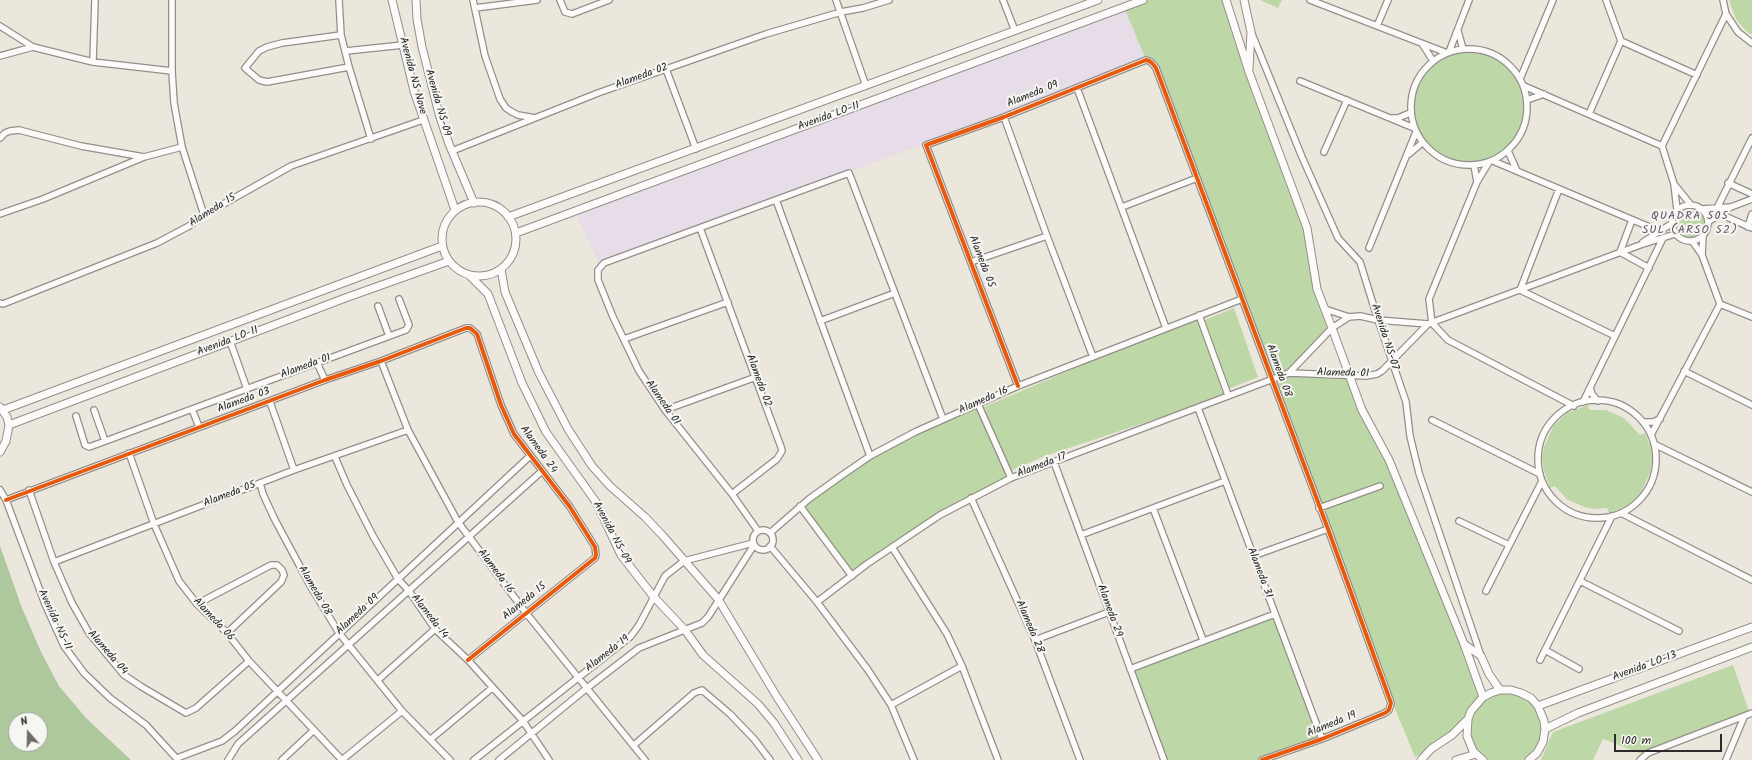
<!DOCTYPE html>
<html>
<head>
<meta charset="utf-8">
<style>
  body { margin:0 }
  #map { position:relative; width:1752px; height:760px; overflow:hidden; background:#ece7dc; font-family:Kalam,sans-serif }
  canvas { display:block }
  .north { position:absolute; left:8px; top:712px; width:40px; height:40px; box-sizing:border-box; background:#f6f6f2; border:1px solid #a5a5a2; border-radius:50%; rotate:340deg; font-size:11px; font-weight:700; line-height:16px; text-align:center; color:#2b2b2b }
  .north::after { content:''; display:block; margin:auto; width:14px; height:18px; background:#6f6d69; clip-path:polygon(50% 0,100% 100%,50% 72%,0 100%) }
  .scale { position:absolute; left:1614px; top:734px; width:108px; height:18px; box-sizing:border-box; border:2px solid #2b2b2b; border-top:0; padding-left:5px; font-size:12px; line-height:14px; white-space:nowrap; color:#2b2b2b; -webkit-text-stroke:3px #f6f6f2; paint-order:stroke }
</style>
</head>
<body>
<div id="map">
<canvas width="1752" height="760"></canvas>
<div class="north">N</div>
<div class="scale">100 m</div>
</div>
<script>
const c = document.querySelector('canvas').getContext('2d');
c.lineJoin = 'round';
function paint(path, color) { c.fillStyle = color; c.fill(path, 'evenodd'); }
const poly = rows => new Path2D(rows.map(r => 'M' + r).join(''));
function strokePath(path, color, width, dash) { c.strokeStyle = color; c.lineWidth = width; c.lineCap = dash ? 'butt' : 'round'; c.setLineDash(dash || []); c.stroke(path); }
function drawText(font, color, halo, rows, align = 'center') {
  c.font = font + ' Kalam,sans-serif'; c.lineWidth = 4; c.setLineDash([]); c.textBaseline = 'middle'; c.strokeStyle = halo; c.fillStyle = color; for (const [text, x, y, turn = 0] of rows) {
    c.save(); c.translate(x, y); c.rotate((+turn || 0) * Math.PI / 180); c.textAlign = isNaN(turn) ? turn : align; if (halo) c.strokeText(text, 0, 0); c.fillText(text, 0, 0); c.restore();
  }
}
const built = poly([
  [1124,7,1146,60,600,266,574,210]
]);
const green = poly([
  [1143,0,1226,0,1299,204,1317,289,1332,328,1289,373,1350,375,1392,459,1483,697,1500,690,1525,695,1542,713,1543,742,1529,760,1483,760,1467,736,1468,720,1431,749,1415,757,1388,692,1152,63,1146,60,1124,7],
  [1260,0,1282,0,1278,8],
  [1729,0,1752,0,1752,35,1746,31,1736,19],
  '1411 107a58 58 0 1 1 116 0a58 58 0 1 1-116 0Z',
  '1677 224a14 14 0 1 1 28 0a14 14 0 1 1-28 0Z',
  [1234,308,1258,377,1226,390,1228,395,1045,456,1008,472,1011,478,971,498,852,576,800,506,897,441,978,404,1004,461,984,407,1199,315,1202,321],
  [1588,405,1589,410,1606,410,1624,418,1640,435,1645,433,1651,448,1652,460,1650,473,1642,490,1636,498,1626,506,1609,513,1607,508,1594,509,1585,507,1568,500,1555,486,1550,488,1544,471,1542,458,1544,447,1554,425,1567,413],
  [1275,614,1322,739,1262,760,1164,760,1130,669],
  [1733,665,1750,714,1645,755,1603,739,1593,760,1541,760,1553,732]
]);
const forest = poly([
  [0,546,22,608,41,652,59,686,87,719,131,760,0,760],
  [16,720,40,720,40,744,16,744]
]);
const minor = poly([
  [172,0,172,71,174,103,182,147,204,215],
  [339,0,341,35,349,67,371,139],
  [473,0,485,56,500,99,506,108,512,112,518,115,535,118],
  [560,0,565,12,572,14,609,0],
  [836,0,866,86],
  [1003,0,1015,31],
  [1310,0,1447,53],
  [1606,0,1621,41],
  [1723,0,1726,14,1738,32,1752,43],
  [475,8,537,0],
  [0,26,33,47,0,56],
  [1377,26,1388,0],
  [1458,31,1463,49],
  [1252,34,1302,157,1338,238,1360,262,1378,320,1406,402,1410,436,1419,473,1481,656],
  [341,35,282,43,267,47,259,51,245,68,259,80,267,82,349,67],
  [1621,41,1697,75],
  [1423,45,1433,61],
  [33,47,93,62,172,71],
  '1411 107a58 58 0 1 1 116 0a58 58 0 1 1-116 0Z',
  [346,51,403,45],
  [1449,52,1469,0],
  [93,62,95,0],
  [666,69,696,149],
  [1520,79,1553,0],
  [1300,81,1414,128],
  [1524,86,1662,146],
  [1077,88,1166,328],
  [1527,100,1544,94],
  [1589,114,1621,41],
  [1004,117,1047,236,1093,357],
  [1392,118,1398,118,1410,113],
  [0,138,5,133,10,131,19,130,81,146,144,157],
  [1662,146,1726,14],
  [1662,146,1674,184,1677,210],
  [452,151,598,93,666,69,766,34,841,12,863,8,889,0],
  [1508,151,1517,171],
  [1324,152,1347,100],
  [1409,154,1422,143],
  [1493,161,1659,231],
  [1489,162,1477,182,1429,299,1432,323,1448,340,1574,406],
  [1474,165,1477,182],
  [1728,183,1752,194],
  [1674,184,1691,205],
  [1559,189,1520,290,1615,336],
  [776,200,870,456],
  '1672 223a18 18 0 1 1 36 0a18 18 0 1 1-36 0Z',
  [1122,207,1197,178],
  [1717,208,1752,138],
  [1702,209,1730,207],
  [0,214,43,199,144,157,182,147],
  [1720,214,1752,228],
  [1632,220,1620,252,1649,268],
  [1708,222,1731,207,1752,199],
  [1748,227,1752,214],
  [700,228,781,447,782,451,777,459,732,494],
  [1692,241,1702,255,1720,304],
  [1643,242,1671,224],
  [1369,248,1416,132],
  [1702,255,1703,236],
  [971,262,1047,236],
  [0,303,3,304,157,243,189,226,204,215,291,166,423,120],
  [1720,304,1752,317],
  [378,306,389,336],
  [1325,309,1349,317,1360,316,1378,320,1428,324,1640,245,1675,234],
  [1199,315,1228,395],
  [820,321,895,293],
  [624,339,728,302],
  [230,341,247,389],
  [381,361,408,430,458,522,526,613,645,760],
  [317,363,325,380],
  [1684,371,1752,405],
  [1289,373,1332,328,1349,317],
  [1018,386,926,145,1004,117,1146,60,1149,61,1152,63,1156,68,1328,529,1391,703,1389,710,1385,713,1322,739,1262,760],
  [1590,388,1592,394,1598,401],
  '1538 459a59 59 0 1 1 118 0a59 59 0 1 1-118 0Z',
  [270,402,294,470],
  [1583,402,1663,238],
  [978,404,1011,478],
  [1198,408,1322,739],
  [192,409,199,427],
  [94,410,105,441],
  [665,410,756,377],
  [76,416,85,445,89,447,92,446,406,330,409,325,399,299],
  [1432,420,1540,474],
  [1643,422,1653,422,1660,419],
  [1651,435,1720,304],
  [1654,444,1752,492],
  [129,453,154,524,179,581,197,604,227,633,249,661,342,760],
  [335,457,347,485,373,536,398,579,409,591,435,629,468,660,523,721,549,760],
  [1054,462,1164,760],
  [260,483,263,494,274,518,311,587,339,633,402,711,450,760],
  [0,490,6,500,45,604,64,646,84,673,110,698,146,725,178,760],
  [29,490,54,562,72,603,89,633,124,675,142,687,186,713,196,708,249,661],
  [971,498,1035,640,1080,760],
  [6,500,325,380,381,361,466,328,470,328,477,334,501,405,514,434,570,507,595,547,596,555,595,558,468,660],
  [800,506,852,576],
  [1153,508,1203,640],
  [1319,508,1380,486],
  [1621,513,1752,580],
  [1459,521,1509,545],
  '753 540a10 10 0 1 1 20 0a10 10 0 1 1-20 0Z',
  [758,531,732,494,665,410,639,371,613,317,598,280,598,270,604,263,849,173,943,419],
  [770,533,809,499,841,476,870,456,915,432,1018,386,1242,299],
  [1081,535,1225,481],
  [770,546,817,602,868,670,891,705,914,760],
  [892,547,947,634,962,666,998,760],
  [1253,556,1328,529],
  [54,562,294,470,408,430],
  [1580,581,1679,631],
  [1486,591,1542,481],
  [817,602,867,564,940,515,1011,478,1289,373,1366,376,1377,374,1382,371,1428,324],
  [197,604,271,565,277,565,282,570,284,575,281,582,227,633],
  [1035,640,1109,612],
  [1545,650,1579,669],
  [1540,660,1612,516],
  [1130,669,1275,614],
  [378,680,435,629],
  [891,705,962,666],
  [431,739,492,688],
  [634,745,694,693,702,690,730,714,754,739,770,760],
  [177,758,222,741,235,731,530,456],
  [228,760,238,744,542,471],
  [282,760,314,730],
  [342,760,402,711],
  [474,760,631,636,639,625,665,576,684,561,753,543],
  [499,760,587,688,639,648,702,623,708,617,754,545],
  [1640,760,1648,753,1752,713],
  [1726,760,1744,717]
]);
const tertiary = poly([
  [392,0,414,91,455,210],
  [416,0,417,19,422,47,439,114,449,144,474,203],
  [1226,0,1249,72,1307,228,1317,289,1332,328,1362,410,1389,460,1464,644,1483,697],
  [1244,0,1251,32,1249,68],
  '442 239a37 37 0 1 1 74 0a37 37 0 1 1-74 0Z',
  [508,217,1098,0],
  [516,233,1143,0],
  [501,269,505,292,539,373,568,429,592,466,610,486,645,517,663,536,718,599,777,697,818,760],
  [469,275,488,294,522,383,546,432,596,502,621,555,653,596,685,630,703,655,758,704,774,723,798,760],
  [3,410,442,246],
  [9,425,348,297,449,261],
  [0,452,6,441,9,425,7,417,0,407],
  [1464,644,1481,656,1489,674,1500,690],
  [1538,706,1752,627],
  [1545,729,1578,713,1752,647],
  [1421,760,1431,749,1452,735,1468,719],
  [1456,760,1476,754],
  [1483,760,1473,751,1467,736,1468,719,1471,711,1483,697,1491,693,1500,690,1511,690,1521,693,1531,698,1538,706,1544,721,1545,729,1543,742,1537,753,1529,760]
]);
const cycleway = poly([
  [1018,386,926,145,1004,117,1146,60,1149,61,1152,63,1156,68,1328,529,1391,703,1389,710,1385,713,1322,739,1262,760],
  [6,500,325,380,381,361,466,328,470,328,477,334,501,405,514,434,570,507,595,547,596,555,595,558,468,660]
]);
const streetNames = [
  ["Avenida NS Nove",412,76,75],
  ["Alameda 02",642,77,-20],
  ["Alameda 09",1033,95,-22],
  ["Avenida NS-09",437,103,74],
  ["Avenida LO-11",829,117,-20],
  ["Alameda 15",213,211,-32],
  ["Alameda 05",981,262,69],
  ["Avenida NS-07",1384,337,72],
  ["Avenida LO-11",228,342,-21],
  ["Alameda 01",306,367,-20],
  ["Alameda 08",1278,371,70],
  ["Alameda 01",1343,374,1],
  ["Alameda 02",758,381,70],
  ["Alameda 03",244,401,-20],
  ["Alameda 16",984,401,-24],
  ["Alameda 01",662,403,55],
  ["Alameda 24",538,450,54],
  ["Alameda 17",1042,466,-21],
  ["Alameda 05",230,495,-21],
  ["Avenida NS-09",611,533,62],
  ["Alameda 16",495,572,53],
  ["Alameda 31",1259,573,69],
  ["Alameda 08",314,591,60],
  ["Alameda 15",525,602,-39],
  ["Alameda 29",1109,611,70],
  ["Alameda 09",358,615,-43],
  ["Alameda 14",429,617,52],
  ["Avenida NS-11",54,620,65],
  ["Alameda 06",213,620,47],
  ["Alameda 28",1029,627,67],
  ["Alameda 04",107,653,49],
  ["Alameda 19",608,654,-38],
  ["Avenida LO-13",1645,667,-20],
  ["Alameda 19",1332,725,-22]
];
const neighbourhoodNames = [
  ["QUADRA 505",1690,217],
  ["SUL (ARSO 52)",1690,231]
];
paint(built, '#e6dde9');
paint(green, '#bed7a6');
paint(forest, '#adc89d');
strokePath(minor, '#928f8a', 8);
strokePath(tertiary, '#928f8a', 9);
strokePath(minor, '#fcfbfa', 5.5);
strokePath(tertiary, '#fcfbfa', 7);
strokePath(cycleway, '#e8590c', 4);
drawText('11px', '#2b2b2b', '#f6f6f2', streetNames);
c.letterSpacing = '1px';
drawText('12px', '#6a556b', '#f6f6f2', neighbourhoodNames);
c.letterSpacing = '0px';
</script>
</body>
</html>
